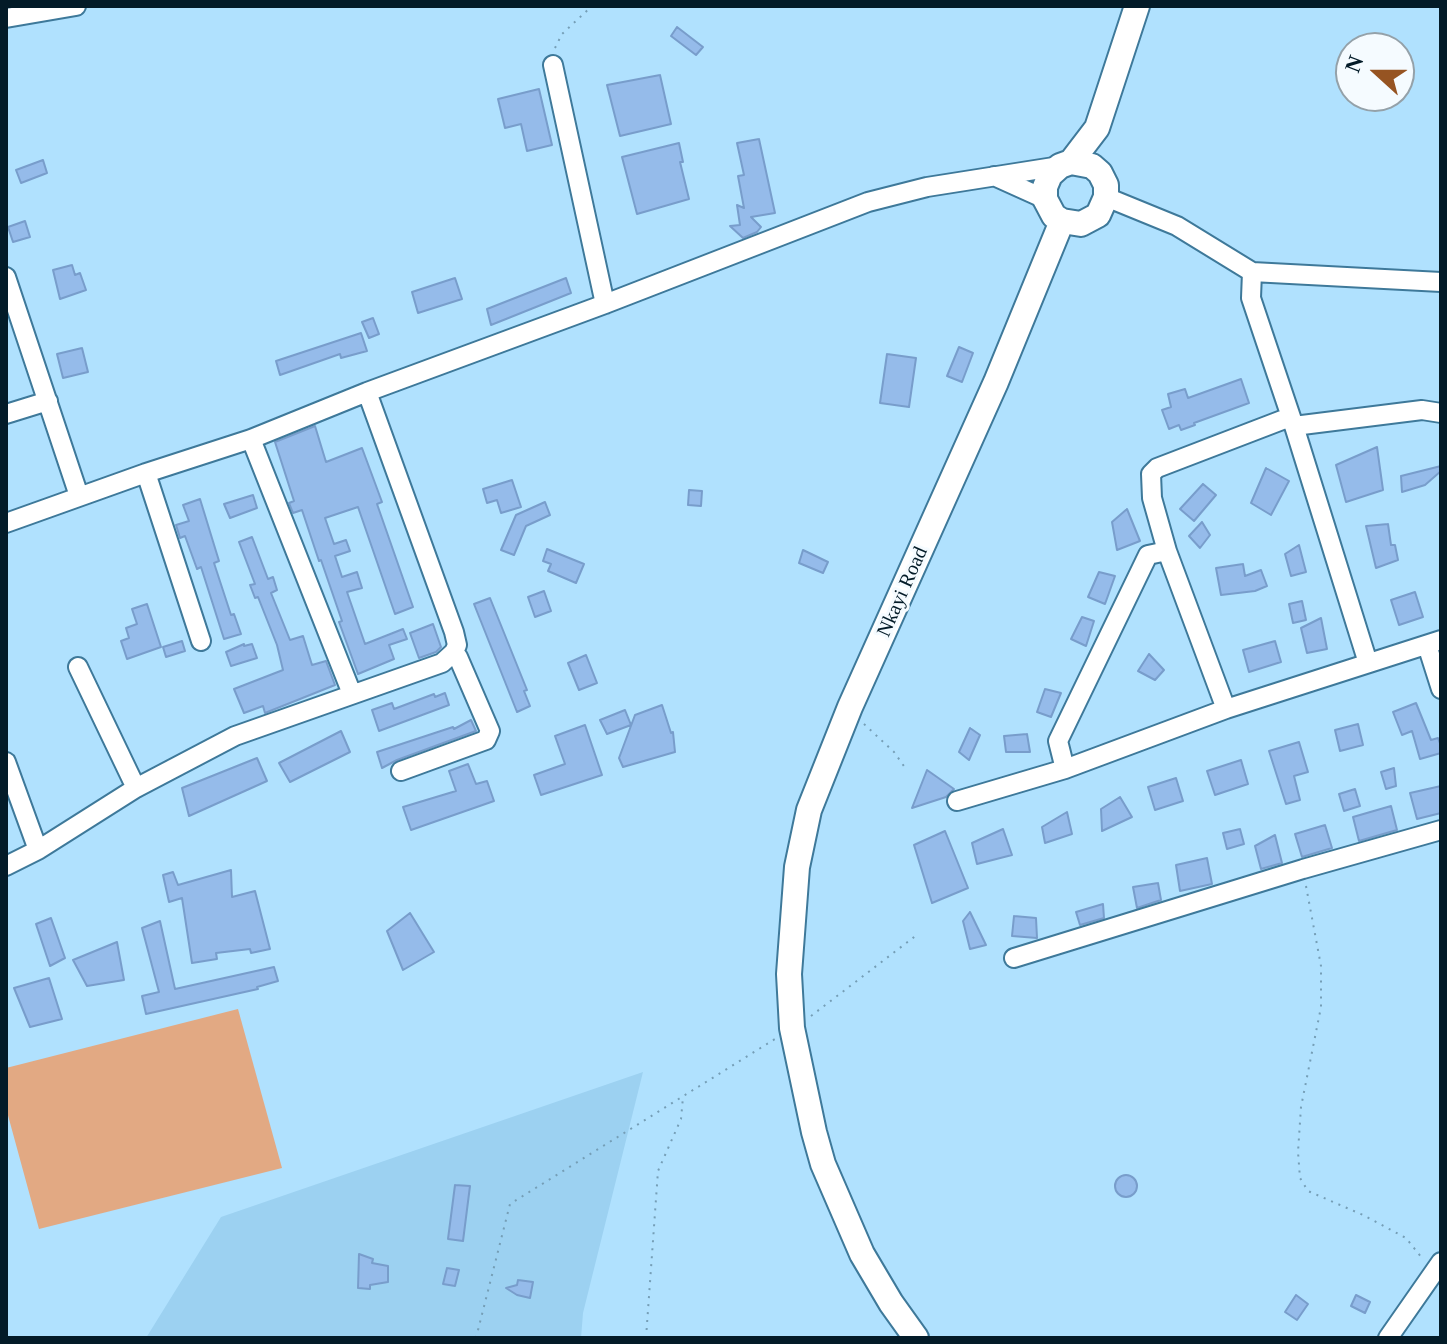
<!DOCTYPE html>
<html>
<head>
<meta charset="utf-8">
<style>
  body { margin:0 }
  #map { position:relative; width:1447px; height:1344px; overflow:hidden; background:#b0e1fe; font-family:"Times New Roman",serif }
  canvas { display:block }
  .frame { position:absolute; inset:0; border:8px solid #031b28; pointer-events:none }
  .north { position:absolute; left:1335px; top:32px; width:80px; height:80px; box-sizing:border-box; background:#f5fbff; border:2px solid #94a1a9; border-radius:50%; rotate:291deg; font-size:22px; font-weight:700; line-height:32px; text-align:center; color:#031b28 }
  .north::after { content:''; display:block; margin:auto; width:28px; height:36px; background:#965422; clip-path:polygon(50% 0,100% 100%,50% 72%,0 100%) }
</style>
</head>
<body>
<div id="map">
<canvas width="1447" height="1344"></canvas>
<div class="frame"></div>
<div class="north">N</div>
</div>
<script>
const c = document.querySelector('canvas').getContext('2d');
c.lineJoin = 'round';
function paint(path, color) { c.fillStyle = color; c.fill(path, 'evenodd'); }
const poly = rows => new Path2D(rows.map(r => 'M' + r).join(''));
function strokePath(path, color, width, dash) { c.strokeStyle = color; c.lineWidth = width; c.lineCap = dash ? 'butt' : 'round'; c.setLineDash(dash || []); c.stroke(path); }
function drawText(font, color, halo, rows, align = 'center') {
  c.font = font + ' "Times New Roman",serif'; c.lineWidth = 6; c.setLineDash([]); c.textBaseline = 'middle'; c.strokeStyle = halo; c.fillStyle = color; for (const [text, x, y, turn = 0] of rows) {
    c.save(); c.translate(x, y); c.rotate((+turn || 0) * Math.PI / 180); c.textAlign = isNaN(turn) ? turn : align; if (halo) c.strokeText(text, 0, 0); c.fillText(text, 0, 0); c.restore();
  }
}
const built = poly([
  [643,1072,583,1313,581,1338,146,1338,221,1217]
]);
const green = poly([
  [238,1009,282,1168,39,1229,6,1108,6,1068]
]);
const building = poly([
  [677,27,703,47,696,55,671,36,677,27],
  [660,75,671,124,620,136,607,85,660,75],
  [539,89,552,145,527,151,521,124,505,128,498,99,539,89],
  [759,139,775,213,751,217,761,227,757,232,743,238,730,226,740,225,737,205,744,208,738,176,744,175,737,143,759,139],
  [679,143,683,162,680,162,689,199,637,214,622,157,679,143],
  [43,160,47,173,21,183,16,170,43,160],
  [25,221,30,237,13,242,8,227,25,221],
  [72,265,75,275,80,273,86,290,60,299,53,270,72,265],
  [455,278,462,299,418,313,412,292,455,278],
  [566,278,571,293,491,325,487,309,566,278],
  [373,318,379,334,369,338,362,322,373,318],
  [361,333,367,351,341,358,340,354,280,375,276,361,361,333],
  [959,347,973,353,962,382,947,376,959,347],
  [82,348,88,372,63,378,57,354,82,348],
  [887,354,916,358,909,407,880,403,887,354],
  [1241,379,1249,403,1194,423,1195,425,1181,430,1179,425,1169,429,1162,410,1171,407,1168,394,1185,389,1188,398,1241,379],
  [315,426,326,462,362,448,382,502,377,504,413,607,395,614,358,507,325,518,334,544,346,540,350,551,335,556,342,577,357,572,362,588,347,592,365,644,403,629,407,639,389,645,394,659,358,674,339,622,342,621,321,560,319,561,302,510,293,513,289,503,294,501,275,442,315,426],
  [1377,447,1383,490,1346,502,1336,465,1377,447],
  [1441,466,1441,471,1425,485,1402,492,1401,476,1441,466],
  [1266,468,1289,481,1271,515,1251,503,1266,468],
  [512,480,521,507,501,513,497,500,487,503,483,489,512,480],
  [1203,484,1216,495,1194,521,1180,509,1203,484],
  [689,490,702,491,701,506,688,505,689,490],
  [253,495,257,508,230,518,224,504,253,495],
  [200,499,219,561,214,563,231,615,234,614,241,634,224,639,201,567,197,569,185,536,180,538,176,525,189,521,183,505,200,499],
  [545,502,550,515,526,526,514,555,501,550,516,515,545,502],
  [1127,509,1140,541,1117,550,1112,522,1127,509],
  [1202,522,1210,535,1200,548,1189,536,1202,522],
  [1388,524,1391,545,1395,545,1398,560,1376,568,1366,526,1388,524],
  [252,537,268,579,273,577,277,590,271,593,290,640,303,636,312,665,326,661,335,685,265,713,263,706,244,713,234,689,283,670,277,645,258,597,255,598,250,585,255,584,239,542,252,537],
  [1299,545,1306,572,1291,576,1285,554,1299,545],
  [547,549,584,564,576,583,548,571,551,564,543,561,547,549],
  [803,550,828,562,823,573,799,563,803,550],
  [1243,564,1245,576,1261,570,1267,586,1255,591,1221,595,1216,568,1243,564],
  [1099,572,1115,576,1105,604,1088,597,1099,572],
  [544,591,551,611,535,617,528,597,544,591],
  [1415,592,1423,617,1399,625,1391,600,1415,592],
  [490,598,527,690,524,691,530,706,517,712,474,604,490,598],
  [1302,601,1306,620,1293,623,1289,604,1302,601],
  [147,604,161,647,127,659,121,641,129,638,126,628,137,624,132,609,147,604],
  [1082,617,1094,621,1086,646,1071,639,1082,617],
  [1321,618,1327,649,1307,653,1301,628,1321,618],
  [433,624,441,647,436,652,419,658,410,633,433,624],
  [182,641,185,651,166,657,163,647,182,641],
  [1275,641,1281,662,1249,672,1243,650,1275,641],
  [244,644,244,646,252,644,257,658,231,666,226,652,244,644],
  [1149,654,1164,670,1155,680,1138,671,1149,654],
  [586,655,597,683,579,690,568,663,586,655],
  [1045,689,1061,693,1051,717,1037,712,1045,689],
  [445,693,449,705,379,731,372,710,392,703,394,709,434,694,435,697,445,693],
  [1416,703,1431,740,1438,738,1441,746,1441,753,1420,759,1412,731,1402,735,1393,712,1416,703],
  [662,705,671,733,673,732,675,752,623,767,619,758,635,715,662,705],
  [625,710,631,725,607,734,600,720,625,710],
  [471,720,476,731,397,760,382,768,377,752,453,727,454,729,471,720],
  [1358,724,1363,745,1340,751,1335,730,1358,724],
  [585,725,602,775,541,795,534,775,565,764,555,736,585,725],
  [970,728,980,735,969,760,959,752,970,728],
  [341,731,350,752,290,782,279,763,341,731],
  [1027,734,1030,752,1006,752,1004,736,1027,734],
  [1299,742,1308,772,1294,776,1300,800,1286,804,1269,751,1299,742],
  [257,758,267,781,189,816,182,788,257,758],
  [1241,760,1248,784,1215,795,1207,771,1241,760],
  [468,764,476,784,487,781,494,801,411,830,403,807,456,791,449,771,468,764],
  [1394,768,1396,786,1386,789,1381,772,1394,768],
  [927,770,954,789,946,797,912,808,927,770],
  [1176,778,1183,801,1155,810,1148,787,1176,778],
  [1441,786,1441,813,1417,819,1410,793,1441,786],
  [1355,789,1360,806,1344,811,1339,794,1355,789],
  [1120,797,1132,817,1102,831,1101,809,1120,797],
  [1391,806,1397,830,1359,841,1353,817,1391,806],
  [1067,812,1072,834,1045,843,1042,827,1067,812],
  [1325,825,1332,848,1302,857,1295,834,1325,825],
  [1003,829,1012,855,977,864,972,843,1003,829],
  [1240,829,1244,844,1227,849,1223,833,1240,829],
  [945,831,968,888,932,903,914,845,945,831],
  [1275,835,1282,863,1261,869,1255,846,1275,835],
  [1207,858,1212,884,1180,891,1176,865,1207,858],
  [231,870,232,897,255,891,270,949,251,953,250,949,216,953,217,959,192,963,182,898,169,902,163,875,173,872,178,885,231,870],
  [1158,883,1161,900,1137,908,1133,887,1158,883],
  [1103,904,1104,918,1080,925,1076,912,1103,904],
  [970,912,986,945,970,949,963,921,970,912],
  [410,913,434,952,403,970,387,931,410,913],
  [1014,916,1036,918,1037,938,1012,936,1014,916],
  [51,918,65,958,50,966,36,924,51,918],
  [160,921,175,989,274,967,278,981,257,987,258,989,146,1014,142,996,159,992,142,928,160,921],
  [117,942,124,980,87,986,73,960,117,942],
  [49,978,62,1019,30,1027,14,988,49,978],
  '1115 1186a11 11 0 1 1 22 0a11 11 0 1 1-22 0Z',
  [455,1185,470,1186,463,1241,448,1239,455,1185],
  [359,1254,373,1259,372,1263,388,1266,388,1282,370,1285,370,1289,358,1288,359,1254],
  [447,1268,459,1270,455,1286,443,1284,447,1268],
  [518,1280,533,1282,530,1298,517,1295,506,1288,517,1285,518,1280],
  [1296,1295,1308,1304,1297,1320,1285,1312,1296,1295],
  [1356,1295,1370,1302,1365,1313,1351,1306,1356,1295]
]);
const path = poly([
  [555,48,562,34,592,6],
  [864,724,894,752,906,769],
  [1306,886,1321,966,1321,1007,1301,1107,1298,1152,1300,1178,1308,1191,1363,1215,1406,1238,1422,1258],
  [811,1016,918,934],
  [476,1338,510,1204,775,1039],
  [646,1338,658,1171,681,1119,683,1097]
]);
const minor = poly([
  [6,18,76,6],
  [553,65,605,304],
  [994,176,1045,199],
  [1106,197,1177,226,1252,272,1441,282],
  [1252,272,1251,298,1294,426,1368,663],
  [6,277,79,496],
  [6,414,48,401],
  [1294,426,1422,410,1441,413],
  [251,439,352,694],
  [146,473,201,641],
  [6,523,146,473,251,439,367,392,605,304,868,202,927,187,1060,166],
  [1427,645,1441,689],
  [78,667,136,788],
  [1226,709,1167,551,1152,498,1151,474,1157,468,1290,417],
  [6,762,38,850],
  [1065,769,1058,741,1148,555,1167,551],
  [401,771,486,740,490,731,458,657,454,652],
  [957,801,1065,769,1226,709,1441,640],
  [6,866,38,850,136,788,235,736,442,663,454,652,457,645,454,632,367,392],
  [1014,958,1303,869,1441,830],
  [1388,1338,1441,1262]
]);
const major = poly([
  [1071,162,1092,166,1100,173,1106,185,1106,197,1098,215,1081,224,1062,221,1054,216,1045,199,1045,187,1050,175,1060,166,1071,162,1097,128,1137,6],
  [916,1338,891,1303,862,1254,823,1164,814,1132,792,1028,789,974,797,867,809,810,850,707,996,382,1062,221]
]);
const streetNames = [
  ["Nkayi Road",903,592,-66]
];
paint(built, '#9cd1f1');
paint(green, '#e2a983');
paint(building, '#95bbea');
strokePath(building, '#789dcb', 2);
strokePath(minor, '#3e799a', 22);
strokePath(major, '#3e799a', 28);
strokePath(path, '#759eb6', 2, [2, 6]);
strokePath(minor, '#fff', 18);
strokePath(major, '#fff', 24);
drawText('20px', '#031b28', '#f5fbff', streetNames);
</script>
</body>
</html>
